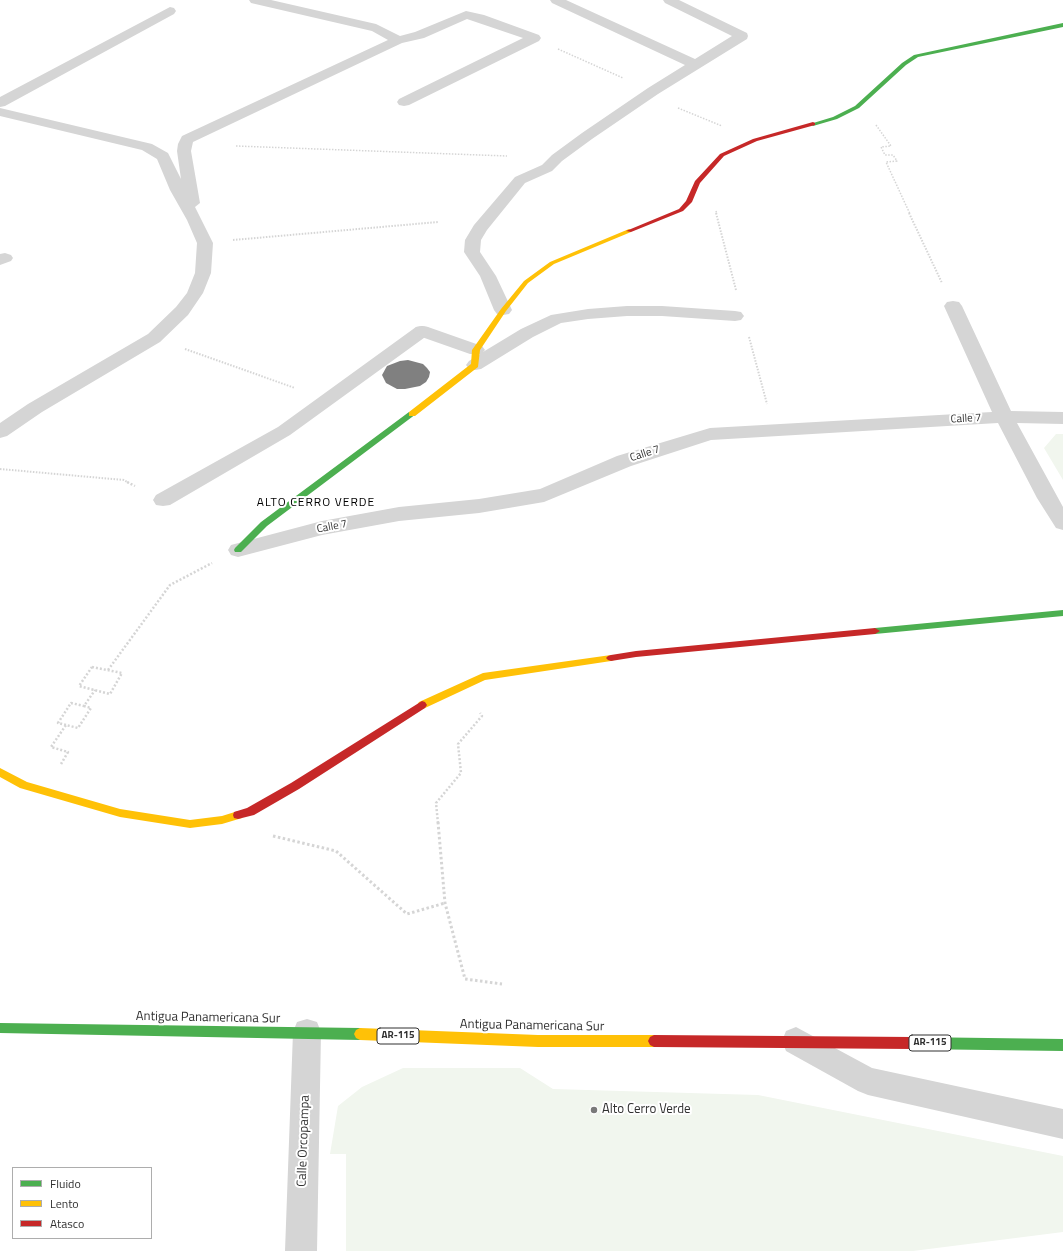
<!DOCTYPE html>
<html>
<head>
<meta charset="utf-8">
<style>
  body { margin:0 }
  #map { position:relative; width:1063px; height:1251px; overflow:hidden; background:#fff; font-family:"Titillium Web",sans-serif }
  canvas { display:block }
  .legend { position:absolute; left:12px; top:1167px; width:140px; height:72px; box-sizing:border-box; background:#fff; border:1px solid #adadad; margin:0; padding:5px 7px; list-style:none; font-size:12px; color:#313131 }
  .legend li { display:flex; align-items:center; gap:8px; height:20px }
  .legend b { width:20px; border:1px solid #adadad }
</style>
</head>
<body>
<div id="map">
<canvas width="1063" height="1251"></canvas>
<ul class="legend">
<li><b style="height:5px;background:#4caf50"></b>Fluido</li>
<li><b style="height:5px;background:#ffc107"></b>Lento</li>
<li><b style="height:5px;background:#c62828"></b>Atasco</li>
</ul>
</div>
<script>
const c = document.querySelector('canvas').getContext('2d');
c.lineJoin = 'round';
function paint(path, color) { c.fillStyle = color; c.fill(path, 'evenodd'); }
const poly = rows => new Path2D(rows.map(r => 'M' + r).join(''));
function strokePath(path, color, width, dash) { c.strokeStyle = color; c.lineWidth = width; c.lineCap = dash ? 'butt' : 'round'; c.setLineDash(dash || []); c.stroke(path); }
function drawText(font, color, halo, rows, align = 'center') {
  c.font = font + ' "Titillium Web",sans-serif'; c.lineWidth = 4; c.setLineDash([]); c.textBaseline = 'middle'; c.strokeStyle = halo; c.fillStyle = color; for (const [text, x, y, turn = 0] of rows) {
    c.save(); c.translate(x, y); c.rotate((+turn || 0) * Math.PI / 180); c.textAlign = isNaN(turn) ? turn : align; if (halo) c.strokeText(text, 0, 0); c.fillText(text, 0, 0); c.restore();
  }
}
const green = poly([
  [1056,434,1063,434,1063,480,1044,448],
  [403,1068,520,1068,553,1089,758,1095,1063,1156,1063,1232,913,1251,346,1251,346,1154,330,1154,338,1106,362,1087]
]);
const building = poly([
  [408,360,423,364,427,368,430,372,429,377,426,382,420,386,405,389,397,389,386,383,382,375,387,366,400,361]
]);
const pathFar3 = poly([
  [558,49,623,78],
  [678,108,722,126],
  [876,125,891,146,881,147,885,155,893,155,897,161,886,162,910,214],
  [236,146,507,156],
  [716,211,717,214]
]);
const pathFar2 = poly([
  [716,213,736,290],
  [909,213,942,283],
  [233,240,438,222],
  [749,337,767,404],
  [185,349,295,388],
  [0,469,124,480,129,483]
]);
const pathFar1 = poly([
  [127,482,135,486],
  [92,667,122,673,110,694,79,686,92,667],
  [108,670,170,585,212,563],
  [66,725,58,723,71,703,84,706],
  [61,764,68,752,51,747,66,725,78,728,91,708,84,706,95,690],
  [438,823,436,803,461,773,458,744,482,716,480,713]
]);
const path = poly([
  [438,822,445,903,465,979,502,984],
  [273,836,336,851,407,914,445,903]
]);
const lane = poly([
  [422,326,428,327,430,331,428,335,290,435,170,505,163,506,156,505,153,500,156,495,278,427,416,327,422,326]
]);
const street = poly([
  [249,0,271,0,376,24,400,36,415,32,466,11,484,15,539,35,541,38,539,41,409,105,404,106,399,105,397,102,399,99,523,38,467,19,424,38,402,43,193,142,191,151,200,203,195,207,213,243,211,273,203,293,188,315,160,342,42,412,7,436,0,438,0,423,28,404,148,334,176,307,187,293,195,273,197,243,187,220,170,190,157,159,142,150,0,116,0,108,152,144,168,153,181,179,177,151,178,144,182,136,388,40,372,31,251,3,249,0],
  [550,0,566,0,695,59,732,36,665,3,663,0,679,0,747,33,748,36,747,39,658,94,592,139,562,161,552,171,525,183,487,230,481,240,480,252,496,276,512,310,509,314,503,315,497,314,494,310,480,276,464,252,465,240,474,225,515,177,542,165,552,155,582,133,648,88,685,65,552,3,550,0],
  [170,7,174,8,176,11,174,14,5,106,0,107,0,97,170,7],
  [5,253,11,255,13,258,11,261,0,265,0,254,5,253],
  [953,301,959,302,962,306,1011,411,1063,412,1063,424,1017,423,1063,507,1063,530,1056,528,1037,498,998,423,711,440,631,466,544,502,479,513,399,521,322,535,238,557,231,555,228,550,231,545,322,521,399,507,479,499,540,489,617,456,710,428,992,412,944,306,947,302,953,301],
  [627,306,662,306,735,311,741,312,744,316,741,320,735,321,662,316,627,316,588,319,561,323,533,337,481,369,475,370,469,369,466,365,469,361,480,354,470,354,416,335,413,331,416,327,422,326,428,327,482,346,485,350,483,352,521,329,551,315,588,309,627,306],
  [307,1019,317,1022,321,1032,317,1251,285,1251,293,1032,297,1022,307,1019],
  [796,1027,872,1068,1063,1109,1063,1139,868,1095,858,1091,786,1051,782,1041,786,1031,796,1027]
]);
const fast = poly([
  [1063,23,1063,27,918,57,906,65,859,108,837,119,813,126,810,124,833,117,855,106,902,63,914,55,1063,23],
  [409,412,415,412,416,414,267,526,241,552,235,552,234,550,235,548,261,522,409,412],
  [1063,610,1063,616,875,634,870,631,875,628,1063,610],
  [0,1023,360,1028,364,1030,366,1034,364,1038,360,1040,0,1033,0,1023],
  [913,1037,1063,1039,1063,1051,913,1049,909,1047,907,1043,909,1039,913,1037]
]);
const slow = poly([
  [629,229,631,230,631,232,554,264,528,283,506,311,480,350,478,367,415,416,409,416,409,412,471,364,472,350,501,309,524,281,550,262,629,229],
  [611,655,614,656,616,658,614,660,611,661,485,680,425,708,422,709,419,708,417,705,419,702,483,673,611,655],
  [0,768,27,782,120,809,190,820,222,816,238,811,242,812,243,815,242,818,222,824,190,828,120,817,20,788,0,777,0,768],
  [360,1028,538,1035,654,1035,658,1037,660,1041,658,1045,654,1047,538,1047,360,1040,356,1038,354,1034,356,1030,360,1028]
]);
const jam = poly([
  [813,122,815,123,815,125,757,141,724,156,700,183,692,202,683,211,631,232,626,231,679,209,686,201,695,181,720,154,753,139,813,122],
  [875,628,880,631,875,634,636,657,611,661,608,660,606,658,608,656,611,655,636,651,875,628],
  [422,701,425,702,427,705,425,708,299,789,254,815,238,819,234,818,233,815,234,812,247,808,291,783,422,701],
  [654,1035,913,1037,917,1039,919,1043,917,1047,913,1049,654,1047,650,1045,648,1041,650,1037,654,1035]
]);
const markers = [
  [594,1110,4,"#797979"]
];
const shields = [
  [398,1036,42],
  [930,1043,42]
];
const shieldNames = [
  ["AR-115",398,1036],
  ["AR-115",930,1043]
];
const streetNames = [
  ["Calle 7",966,419,-3],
  ["Calle 7",645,454,-18],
  ["Calle 7",332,527,-11]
];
const neighbourhoodNames = [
  ["ALTO CERRO VERDE",316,503]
];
const nearStreetnames = [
  ["Antigua Panamericana Sur",208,1018,1],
  ["Antigua Panamericana Sur",532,1026,1],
  ["Calle Orcopampa",304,1141,-88]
];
const nearPoinames = [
  ["Alto Cerro Verde",602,1110]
];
paint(green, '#f1f6ee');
paint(building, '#808080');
strokePath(pathFar3, '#d5d5d5', 1.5, [1.5, 1.5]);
strokePath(pathFar2, '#d5d5d5', 2, [1.5, 1.5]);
strokePath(pathFar1, '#d5d5d5', 2.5, [2, 2]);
strokePath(path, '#d5d5d5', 3, [2.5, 2.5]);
paint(lane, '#d5d5d5');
paint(street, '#d5d5d5');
paint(fast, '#4caf50');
paint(slow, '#ffc107');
paint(jam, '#c62828');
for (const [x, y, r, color] of markers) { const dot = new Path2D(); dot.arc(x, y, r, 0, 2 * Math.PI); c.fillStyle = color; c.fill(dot); strokePath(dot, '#fff', 1.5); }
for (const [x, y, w] of shields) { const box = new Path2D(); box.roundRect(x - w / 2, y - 8, w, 16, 3); c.fillStyle = '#fff'; c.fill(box); strokePath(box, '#313131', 1); }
drawText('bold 10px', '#313131', null, shieldNames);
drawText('11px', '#313131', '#fff', streetNames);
c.letterSpacing = '1px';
drawText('12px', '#000', '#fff', neighbourhoodNames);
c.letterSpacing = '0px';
drawText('13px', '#313131', '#fff', nearStreetnames);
drawText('13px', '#313131', '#fff', nearPoinames, 'left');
</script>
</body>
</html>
